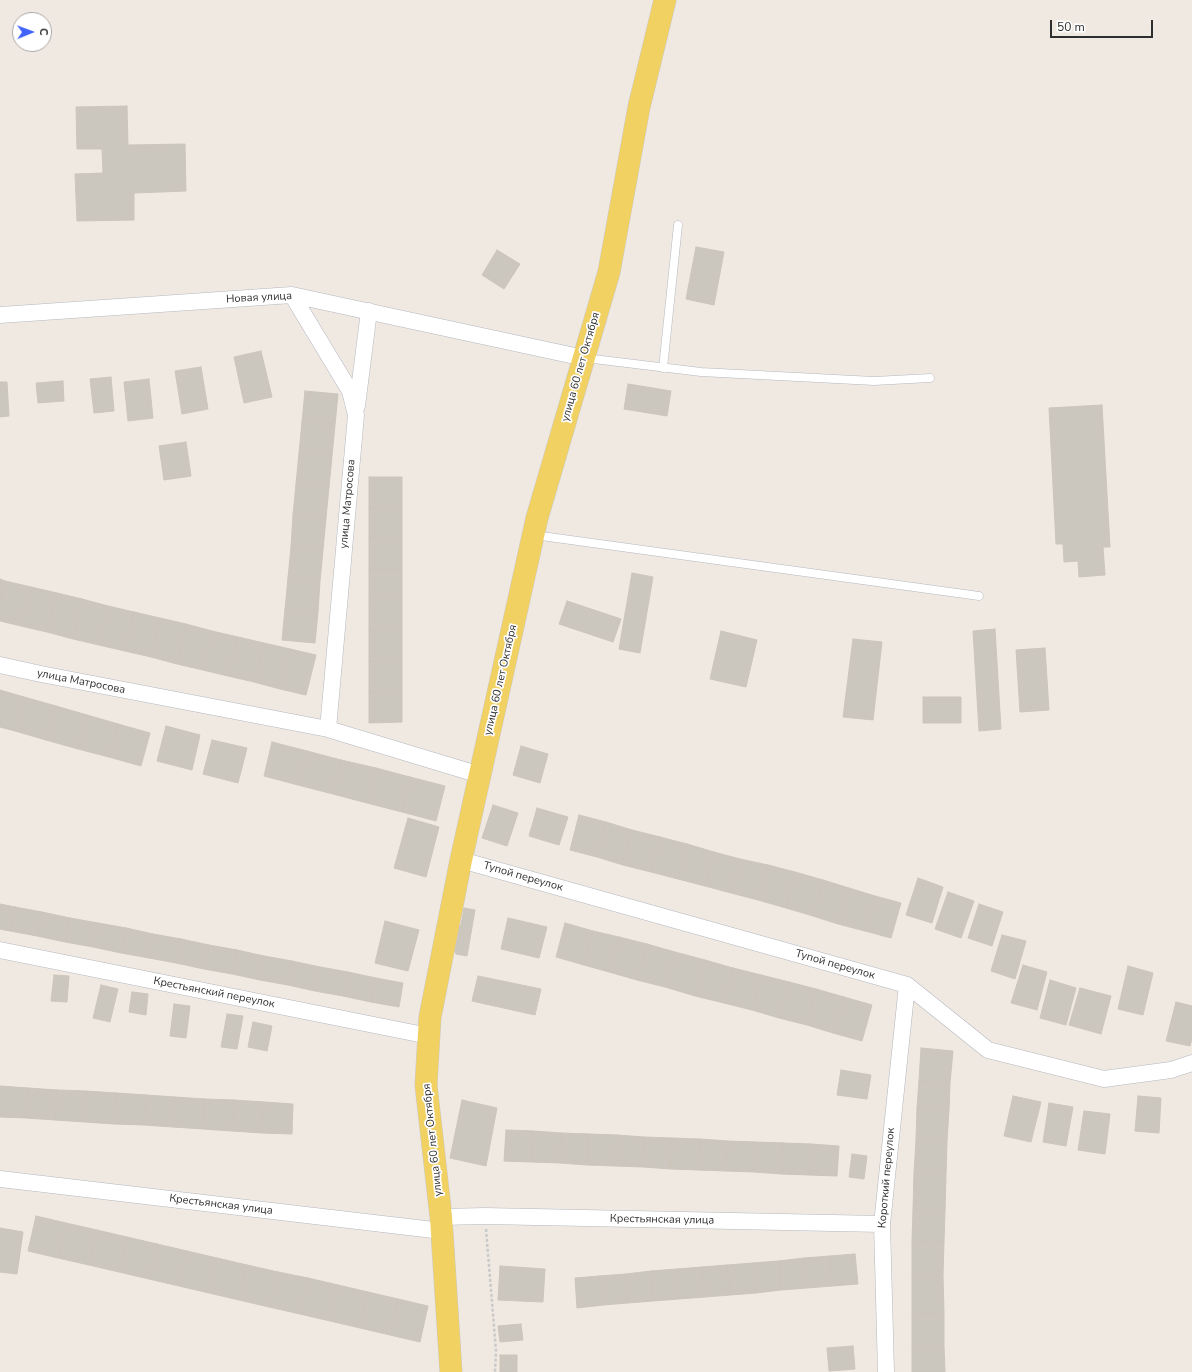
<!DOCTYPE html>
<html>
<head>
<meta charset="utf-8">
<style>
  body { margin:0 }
  #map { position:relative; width:1192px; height:1372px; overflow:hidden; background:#efe9e1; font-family:"Nunito Sans",sans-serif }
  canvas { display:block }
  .north { position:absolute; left:12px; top:12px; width:40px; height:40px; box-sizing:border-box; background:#fff; border:1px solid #ababab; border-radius:50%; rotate:89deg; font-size:11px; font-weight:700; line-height:16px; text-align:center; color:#2e2e2e }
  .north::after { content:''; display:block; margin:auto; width:14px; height:18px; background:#4264fb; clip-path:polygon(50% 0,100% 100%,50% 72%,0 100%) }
  .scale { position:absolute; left:1050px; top:20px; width:103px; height:18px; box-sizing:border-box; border:2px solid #2e2e2e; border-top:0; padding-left:5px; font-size:12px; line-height:14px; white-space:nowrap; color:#2e2e2e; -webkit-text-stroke:3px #fff; paint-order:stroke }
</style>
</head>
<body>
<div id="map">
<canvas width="1192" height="1372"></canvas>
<div class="north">С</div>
<div class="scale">50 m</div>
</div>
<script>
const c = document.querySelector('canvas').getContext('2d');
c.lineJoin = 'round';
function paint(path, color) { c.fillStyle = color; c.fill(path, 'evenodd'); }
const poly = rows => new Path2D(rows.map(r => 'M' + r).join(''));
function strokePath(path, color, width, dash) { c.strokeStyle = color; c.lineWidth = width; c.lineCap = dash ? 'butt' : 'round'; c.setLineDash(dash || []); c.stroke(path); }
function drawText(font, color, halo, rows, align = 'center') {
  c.font = font + ' "Nunito Sans",sans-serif'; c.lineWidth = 3.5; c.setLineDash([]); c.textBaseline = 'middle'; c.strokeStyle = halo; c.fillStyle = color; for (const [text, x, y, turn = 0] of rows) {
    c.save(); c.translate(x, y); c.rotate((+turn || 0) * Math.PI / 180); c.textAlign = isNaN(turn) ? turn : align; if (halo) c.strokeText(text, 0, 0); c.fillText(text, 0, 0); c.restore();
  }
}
const building = poly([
  [127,106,128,145,185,144,186,191,134,193,134,220,77,221,75,174,103,173,102,149,77,149,76,107,127,106],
  [696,247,724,252,714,305,686,299,696,247],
  [497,250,520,264,504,289,482,275,497,250],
  [261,351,272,397,244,403,234,357,261,351],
  [201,367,208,409,182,414,175,371,201,367],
  [111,377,114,411,94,413,90,379,111,377],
  [149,379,153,418,128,421,124,382,149,379],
  [63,381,64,401,38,403,36,383,63,381],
  [0,382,7,382,9,416,0,417,0,382],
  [628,384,671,391,667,416,624,409,628,384],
  [305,391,338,394,335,425,302,422,305,391],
  [1102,405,1110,547,1103,547,1105,575,1079,577,1078,561,1064,562,1063,544,1056,544,1049,408,1102,405],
  [302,422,335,425,332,456,299,453,302,422],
  [186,442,191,476,164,480,159,446,186,442],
  [299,453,332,456,329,487,296,484,299,453],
  [369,477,402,477,402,508,369,508,369,477],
  [296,484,329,487,326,518,293,515,296,484],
  [369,508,402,508,402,538,369,538,369,508],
  [293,515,326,518,323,550,291,547,293,515],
  [369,538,402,538,402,569,369,569,369,538],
  [291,547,323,550,320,581,288,578,291,547],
  [369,569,402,569,402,600,369,600,369,569],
  [632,573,653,577,640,653,619,649,632,573],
  [288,578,320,581,318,612,285,609,288,578],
  [0,579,5,581,0,600,0,579],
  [5,581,31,587,21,626,0,621,0,600,5,581],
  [31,587,57,593,47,632,21,626,31,587],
  [57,593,82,599,73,639,47,632,57,593],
  [82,599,108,606,99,645,73,639,82,599],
  [369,600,402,600,402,630,369,630,369,600],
  [567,601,621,619,613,642,559,624,567,601],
  [108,606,134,612,125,651,99,645,108,606],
  [285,609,318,612,315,643,282,640,285,609],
  [134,612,160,618,151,657,125,651,134,612],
  [160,618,186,624,177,664,151,657,160,618],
  [186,624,212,631,203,670,177,664,186,624],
  [995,629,1001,729,979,731,973,631,995,629],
  [369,630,402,630,402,661,369,661,369,630],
  [212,631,238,637,228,676,203,670,212,631],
  [721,631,757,640,746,687,710,679,721,631],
  [238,637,264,643,254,682,228,676,238,637],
  [853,639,882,642,873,720,843,717,853,639],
  [264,643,290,649,280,689,254,682,264,643],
  [1045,648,1049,710,1020,712,1016,650,1045,648],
  [290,649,316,655,306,695,280,689,290,649],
  [369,661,402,661,402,692,369,692,369,661],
  [0,690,24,697,15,731,0,727,0,690],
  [369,692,402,692,402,722,369,723,369,692],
  [24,697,56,706,46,740,15,731,24,697],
  [923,697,961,697,961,723,923,723,923,697],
  [56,706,87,715,78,749,46,740,56,706],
  [87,715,118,724,109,757,78,749,87,715],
  [118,724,150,733,141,766,109,757,118,724],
  [166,726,200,735,192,770,157,761,166,726],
  [212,740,247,748,238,783,203,774,212,740],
  [272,742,307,751,298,785,264,776,272,742],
  [521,746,548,754,540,783,513,775,521,746],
  [307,751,341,760,333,794,298,785,307,751],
  [341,760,376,768,367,803,333,794,341,760],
  [376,768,410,777,402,812,367,803,376,768],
  [410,777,445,786,436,821,402,812,410,777],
  [493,805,518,813,507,846,482,838,493,805],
  [537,808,568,817,559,845,529,836,537,808],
  [579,815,606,822,597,857,570,850,579,815],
  [408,818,439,827,426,877,394,868,408,818],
  [606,822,632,830,623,865,597,857,606,822],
  [632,830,660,837,651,872,623,865,632,830],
  [660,837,687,844,678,879,651,872,660,837],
  [687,844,714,852,705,886,678,879,687,844],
  [714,852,740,859,731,893,705,886,714,852],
  [740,859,768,865,758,900,731,893,740,859],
  [768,865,795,872,786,908,758,900,768,865],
  [795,872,823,880,813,916,786,908,795,872],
  [918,878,943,887,932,923,906,915,918,878],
  [823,880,849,888,838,924,813,916,823,880],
  [849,888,875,896,865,931,838,924,849,888],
  [948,892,974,901,961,938,935,929,948,892],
  [875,896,901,903,891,938,865,931,875,896],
  [0,904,15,907,10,931,0,929,0,904],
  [979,904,1003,912,992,946,968,938,979,904],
  [15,907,42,912,37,936,10,931,15,907],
  [464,908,475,910,467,956,456,954,453,947,456,928,461,925,464,908],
  [42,912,70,918,65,942,37,936,42,912],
  [70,918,98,923,93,947,65,942,70,918],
  [508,918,547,927,539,958,501,949,508,918],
  [385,921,419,930,408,971,375,963,385,921],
  [98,923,126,928,121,953,93,947,98,923],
  [565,923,593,931,584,965,556,957,565,923],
  [126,928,153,934,149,958,121,953,126,928],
  [593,931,619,937,609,972,584,965,593,931],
  [153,934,181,939,176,963,149,958,153,934],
  [1002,935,1026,941,1015,979,991,971,1002,935],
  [619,937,647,944,637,980,609,972,619,937],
  [181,939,209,945,204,969,176,963,181,939],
  [647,944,675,952,665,987,637,980,647,944],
  [209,945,237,950,232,974,204,969,209,945],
  [237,950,264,956,260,980,232,974,237,950],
  [675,952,705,960,695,996,665,987,675,952],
  [264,956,292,961,288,985,260,980,264,956],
  [705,960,733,968,724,1003,695,996,705,960],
  [292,961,320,967,315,991,288,985,292,961],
  [1023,965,1047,972,1037,1010,1011,1003,1023,965],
  [1128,966,1153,973,1143,1015,1118,1009,1128,966],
  [320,967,348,972,343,996,315,991,320,967],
  [733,968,761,975,752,1010,724,1003,733,968],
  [348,972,376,978,371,1002,343,996,348,972],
  [54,975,69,976,67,1002,51,1001,54,975],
  [761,975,789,982,779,1018,752,1010,761,975],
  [478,976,541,989,535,1015,472,1001,478,976],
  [376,978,403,983,399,1007,371,1002,376,978],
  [1050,980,1076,988,1066,1025,1040,1018,1050,980],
  [789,982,816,989,807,1025,779,1018,789,982],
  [101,985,118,989,110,1022,93,1018,101,985],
  [1080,988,1111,996,1101,1034,1069,1025,1080,988],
  [816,989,844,997,833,1033,807,1025,816,989],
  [132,992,148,994,146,1015,129,1012,132,992],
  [844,997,872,1005,862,1041,833,1033,844,997],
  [1176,1002,1192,1006,1192,1039,1190,1046,1166,1041,1176,1002],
  [174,1004,190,1006,186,1038,170,1036,174,1004],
  [227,1014,243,1016,237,1049,221,1047,227,1014],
  [253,1022,272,1026,267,1051,248,1047,253,1022],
  [921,1048,953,1051,950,1083,919,1081,921,1048],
  [841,1070,871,1075,867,1099,837,1095,841,1070],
  [919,1081,950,1083,949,1110,917,1108,919,1081],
  [0,1086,28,1088,26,1118,0,1117,0,1086],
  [28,1088,57,1090,55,1120,26,1118,28,1088],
  [57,1090,86,1091,85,1122,55,1120,57,1090],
  [86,1091,116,1093,114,1124,85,1122,86,1091],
  [116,1093,146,1095,144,1125,114,1124,116,1093],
  [146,1095,175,1097,173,1127,144,1125,146,1095],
  [1013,1096,1041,1102,1031,1142,1004,1136,1013,1096],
  [1138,1096,1161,1098,1159,1133,1135,1131,1138,1096],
  [175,1097,205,1099,203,1129,173,1127,175,1097],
  [205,1099,234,1100,232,1131,203,1129,205,1099],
  [234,1100,264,1102,262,1133,232,1131,234,1100],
  [462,1100,497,1108,486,1166,450,1158,462,1100],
  [264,1102,293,1104,292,1134,262,1133,264,1102],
  [1049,1103,1073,1107,1066,1146,1043,1142,1049,1103],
  [917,1108,949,1110,947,1142,916,1140,917,1108],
  [1084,1111,1110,1114,1105,1154,1078,1150,1084,1111],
  [506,1130,533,1131,532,1162,504,1161,506,1130],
  [533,1131,561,1133,560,1163,532,1162,533,1131],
  [561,1133,589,1134,587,1165,560,1163,561,1133],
  [589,1134,617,1135,615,1166,587,1165,589,1134],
  [617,1135,644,1137,643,1167,615,1166,617,1135],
  [644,1137,672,1138,671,1169,643,1167,644,1137],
  [672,1138,700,1139,698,1170,671,1169,672,1138],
  [700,1139,728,1141,726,1171,698,1170,700,1139],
  [916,1140,947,1142,946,1174,914,1173,916,1140],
  [728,1141,755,1142,754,1172,726,1171,728,1141],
  [755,1142,783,1143,782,1174,754,1172,755,1142],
  [783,1143,811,1144,809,1175,782,1174,783,1143],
  [811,1144,839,1146,837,1176,809,1175,811,1144],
  [852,1154,867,1156,864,1179,849,1177,852,1154],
  [914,1173,946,1174,945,1211,913,1210,914,1173],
  [913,1210,945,1211,944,1242,912,1241,913,1210],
  [36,1216,66,1223,58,1258,28,1251,36,1216],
  [66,1223,97,1230,89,1265,58,1258,66,1223],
  [0,1228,23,1232,17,1274,0,1272,0,1228],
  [97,1230,127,1237,119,1272,89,1265,97,1230],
  [127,1237,157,1244,149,1279,119,1272,127,1237],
  [912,1241,944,1242,943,1276,912,1276,912,1241],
  [157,1244,187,1251,179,1286,149,1279,157,1244],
  [187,1251,217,1258,209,1293,179,1286,187,1251],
  [855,1254,858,1284,832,1286,830,1256,855,1254],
  [830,1256,832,1286,807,1288,804,1258,830,1256],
  [217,1258,247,1265,239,1300,209,1293,217,1258],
  [804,1258,807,1288,781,1290,779,1261,804,1258],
  [779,1261,781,1290,756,1293,753,1263,779,1261],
  [753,1263,756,1293,730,1295,727,1265,753,1263],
  [247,1265,278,1272,269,1307,239,1300,247,1265],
  [727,1265,730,1295,705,1297,702,1267,727,1265],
  [500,1266,545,1269,543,1302,498,1300,500,1266],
  [702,1267,705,1297,679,1299,677,1269,702,1267],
  [677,1269,679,1299,653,1301,651,1271,677,1269],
  [651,1271,653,1301,628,1303,626,1274,651,1271],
  [278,1272,308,1278,300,1314,269,1307,278,1272],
  [626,1274,628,1303,603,1305,600,1276,626,1274],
  [600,1276,603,1305,577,1308,575,1278,600,1276],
  [912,1276,943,1276,944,1313,912,1313,912,1276],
  [308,1278,338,1285,330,1321,300,1314,308,1278],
  [338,1285,368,1292,360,1328,330,1321,338,1285],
  [368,1292,398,1299,390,1335,360,1328,368,1292],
  [398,1299,428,1306,420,1342,390,1335,398,1299],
  [912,1313,944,1313,944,1346,912,1346,912,1313],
  [521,1324,523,1340,500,1342,498,1326,521,1324],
  [853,1346,855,1369,829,1371,827,1348,853,1346],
  [912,1346,944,1346,945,1372,912,1372,912,1346],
  [500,1355,517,1355,517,1372,500,1372,500,1355]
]);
const path = poly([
  [486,1229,496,1351,495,1372]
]);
const lane = poly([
  [585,358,701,372,874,381,930,378],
  [663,368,678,225],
  [534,535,979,596]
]);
const street = poly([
  [292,295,350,391,356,415,328,729],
  [0,315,292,295,584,358],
  [357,406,369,311],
  [0,665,41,674,328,729,480,775],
  [461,860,907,985,988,1050,1104,1079,1171,1070,1192,1063],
  [0,950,429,1036],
  [0,1179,442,1231],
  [441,1217,485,1216,882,1224],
  [886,1372,882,1224,907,985]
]);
const primary = poly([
  [451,1372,441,1217,426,1085,430,1017,461,860,537,518,609,272,639,107,665,0]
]);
const streetNames = [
  ["Новая улица",259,298,-3],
  ["улица 60 лет Октября",581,367,-74],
  ["улица Матросова",348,504,-85],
  ["улица 60 лет Октября",501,680,-77],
  ["улица Матросова",81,682,11],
  ["Тупой переулок",523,877,16],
  ["Тупой переулок",835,965,16],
  ["Крестьянский переулок",214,993,11],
  ["улица 60 лет Октября",433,1140,-96],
  ["Короткий переулок",887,1178,-85],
  ["Крестьянская улица",221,1205,7],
  ["Крестьянская улица",662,1220,1]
];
paint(building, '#cbc7bf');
strokePath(building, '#cbc5ba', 1);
strokePath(lane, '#b4b7c1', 9);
strokePath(street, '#b4b7c1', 17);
strokePath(primary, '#c9c9c9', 23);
strokePath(path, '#c9c9c9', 2.5, [3, 2]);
strokePath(lane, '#fff', 8);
strokePath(street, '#fff', 16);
strokePath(primary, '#f2d163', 22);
drawText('11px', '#2e2e2e', '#fff', streetNames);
</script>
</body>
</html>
